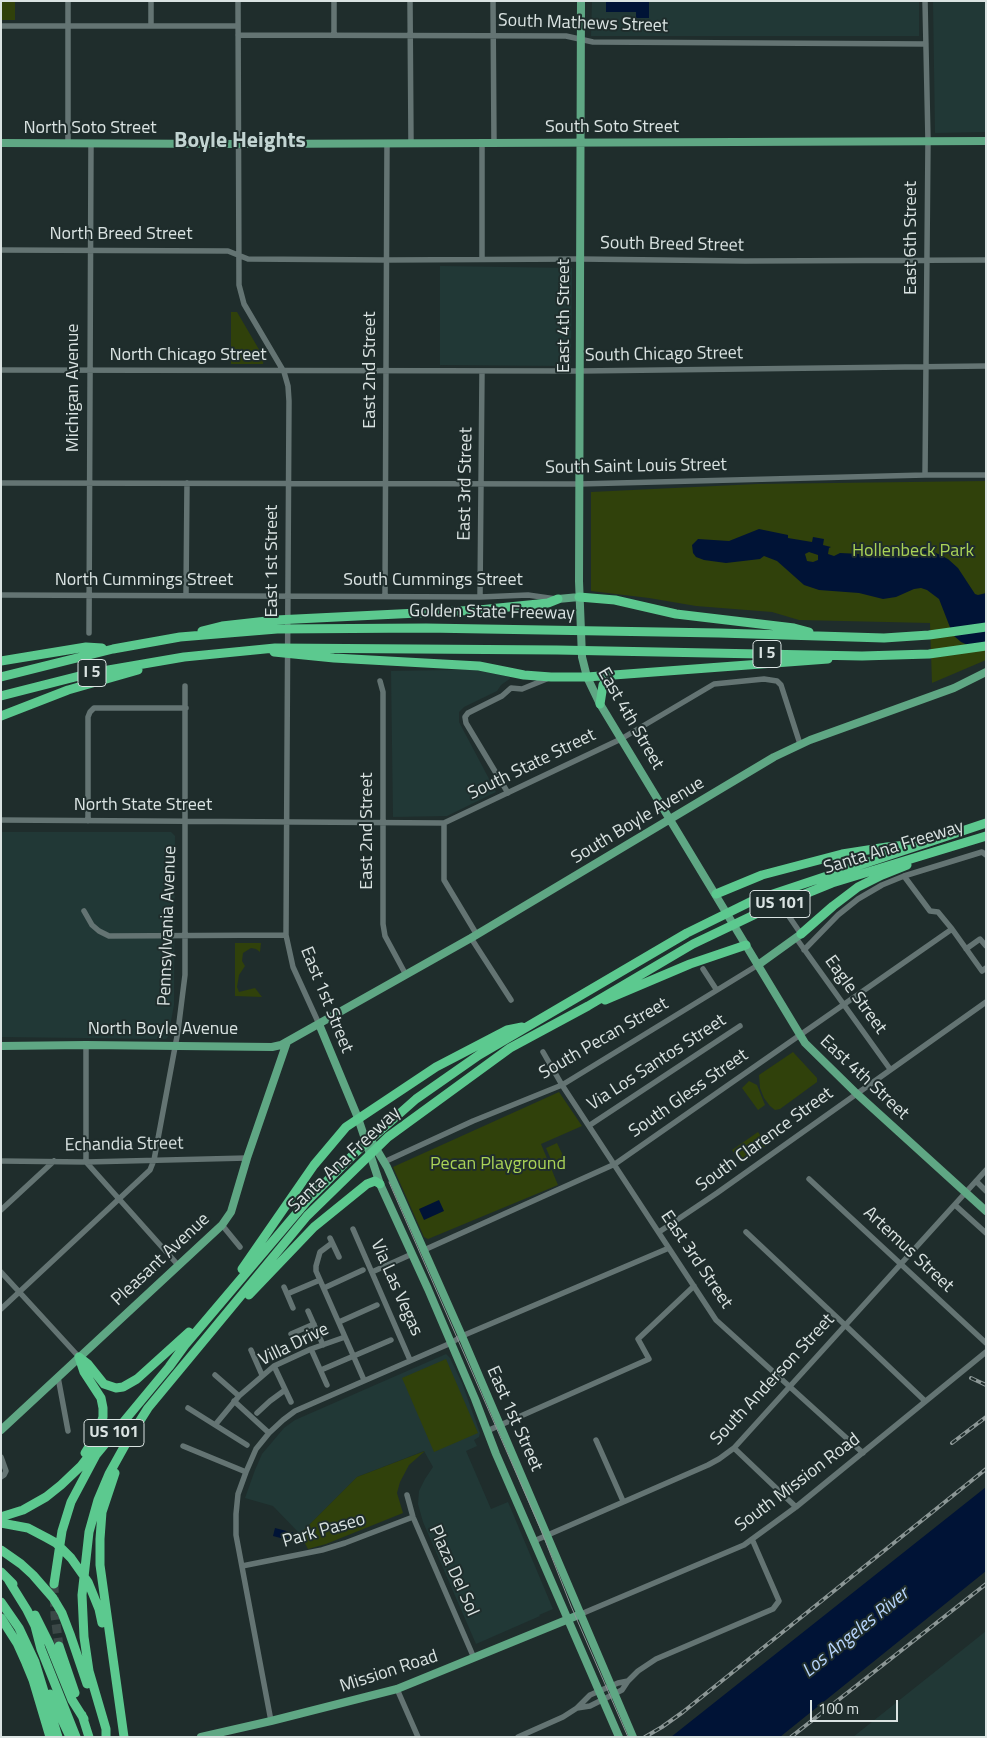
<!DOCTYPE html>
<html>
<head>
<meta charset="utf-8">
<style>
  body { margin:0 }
  #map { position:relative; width:987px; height:1738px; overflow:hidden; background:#1f2d2c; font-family:"Titillium Web",sans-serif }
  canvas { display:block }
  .frame { position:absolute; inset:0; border:2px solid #dae3e2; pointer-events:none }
  .scale { position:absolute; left:810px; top:1700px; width:88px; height:22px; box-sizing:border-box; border:2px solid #dae3e2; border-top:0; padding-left:6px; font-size:15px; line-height:18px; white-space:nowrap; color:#dae3e2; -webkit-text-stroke:4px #1f2d2c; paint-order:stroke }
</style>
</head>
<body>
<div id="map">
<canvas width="987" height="1738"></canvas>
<div class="frame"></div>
<div class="scale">100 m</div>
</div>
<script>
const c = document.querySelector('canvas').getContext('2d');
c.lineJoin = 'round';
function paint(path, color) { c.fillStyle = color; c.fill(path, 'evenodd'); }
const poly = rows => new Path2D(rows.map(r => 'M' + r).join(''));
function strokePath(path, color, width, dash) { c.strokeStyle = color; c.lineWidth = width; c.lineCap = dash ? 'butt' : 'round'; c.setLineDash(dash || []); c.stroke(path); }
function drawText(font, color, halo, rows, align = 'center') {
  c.font = font + ' "Titillium Web",sans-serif'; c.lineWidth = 4; c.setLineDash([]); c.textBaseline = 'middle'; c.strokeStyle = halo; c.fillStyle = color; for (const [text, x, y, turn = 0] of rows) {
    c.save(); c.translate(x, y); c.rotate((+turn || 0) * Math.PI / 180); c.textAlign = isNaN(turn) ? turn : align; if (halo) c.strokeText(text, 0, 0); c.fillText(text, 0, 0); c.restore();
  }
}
const built = poly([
  [592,1,919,1,919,36,591,36],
  [933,1,986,1,986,132,935,133],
  [440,266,572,268,571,366,440,365],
  [450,670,489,670,511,678,501,685,497,691,464,707,459,712,459,722,496,792,447,816,393,817,391,671],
  [1,832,171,832,175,836,174,1005,168,1037,166,1039,1,1037],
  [446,1354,450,1358,462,1383,480,1433,479,1437,474,1440,477,1446,466,1451,491,1509,508,1502,553,1609,539,1615,540,1616,476,1644,423,1522,418,1504,419,1491,425,1479,433,1467,424,1451,357,1477,300,1534,273,1506,245,1498,255,1470,262,1454,284,1428,295,1420],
  [986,1631,986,1737,853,1737,951,1659]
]);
const green = poly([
  [2,1,15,1,15,20,2,20],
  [231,312,237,312,264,358,263,364,231,364],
  [986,481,986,660,932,683,930,623,799,620,772,612,696,606,649,598,591,591,591,492,757,484],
  [235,943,261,943,260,952,256,949,251,948,243,953,242,961,245,966,239,975,237,987,239,992,255,988,262,997,235,996],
  [793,1052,817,1078,817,1082,780,1109,775,1110,770,1106,764,1098,760,1088,759,1075],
  [749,1081,757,1085,765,1105,758,1110,742,1088],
  [559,1092,582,1126,541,1144,558,1185,428,1239,424,1237,393,1167],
  [758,1132,767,1145,741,1163,732,1150],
  [557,1143,567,1164,555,1169,546,1148],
  [446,1359,478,1433,434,1452,402,1378],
  [425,1451,409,1465,400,1482,397,1493,403,1513,326,1544,308,1549,300,1534,357,1477]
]);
const water = poly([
  [606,1,649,1,649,18,636,18,636,12,606,12],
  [759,529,788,535,788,538,812,542,813,537,824,539,823,545,831,547,829,548,828,554,834,556,840,553,883,555,894,551,913,549,934,552,948,559,958,568,975,594,978,595,986,593,986,645,972,647,961,642,953,635,939,599,927,590,921,588,914,589,896,597,883,599,859,593,819,590,804,585,777,561,764,556,760,559,726,563,704,560,696,557,693,553,692,545,698,539,729,541],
  [809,552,818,555,818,560,813,562,807,561,805,554],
  [439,1200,444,1211,424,1220,419,1209],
  [986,1487,986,1571,780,1737,671,1737],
  [275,1528,294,1533,292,1541,273,1536]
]);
const highwayTunnel = poly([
  [54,1584,55,1616,59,1646]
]);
const minor = poly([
  [68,1,68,143],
  [238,1,239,285,244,304,284,372,288,386,289,401,286,935,293,967,319,1024],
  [410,1,411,143],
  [493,1,494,144],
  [1,26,238,26],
  [151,26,151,1],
  [238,35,566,36,593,42,926,44],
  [334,35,334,1],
  [1,250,228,251,248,259,386,260,580,259,745,261,986,260],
  [482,259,482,143],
  [1,370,580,371,986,366],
  [925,475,928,141,925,1],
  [1,483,579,484,925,475,986,475],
  [1,595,480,597,528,595,556,599],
  [186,595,187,483],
  [385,596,387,143],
  [480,597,482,372],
  [89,633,91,143],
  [380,681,383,692,383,924,385,936,406,975],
  [508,793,466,723,465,717,468,713,502,696,511,688,522,689,549,678],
  [1,820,444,823,621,739,714,684,764,679,777,681,781,685,800,744],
  [88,821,88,717,90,712,94,708,186,708],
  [444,823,444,880,477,935],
  [904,876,930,911,938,912,952,929,982,971,986,968],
  [84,911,92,925,99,931,109,936,286,935],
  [788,915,801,934],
  [471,938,511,1000],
  [796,938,890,1069],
  [966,949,980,939,986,946],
  [804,950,838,915,858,899,882,885,904,876,982,852,986,855],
  [703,969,716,989],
  [86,1045,86,1162,178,1265],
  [543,1052,562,1085,716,1320,863,1453],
  [590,1125,740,1026],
  [1,1161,86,1162,247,1158],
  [384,1162,473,1121,562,1085,758,965],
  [809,1179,986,1343],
  [976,1181,986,1191],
  [955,1205,986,1233],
  [1,1210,54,1161],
  [222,1225,240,1247],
  [353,1229,410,1360],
  [659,1232,717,1193,986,1002],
  [746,1232,845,1325,925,1401],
  [330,1238,339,1257],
  [332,1243,320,1252,316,1266,316,1271,364,1380],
  [424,1250,615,1164,952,929],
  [1,1272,79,1357],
  [372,1272,412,1254],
  [284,1287,293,1308],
  [324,1288,363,1270],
  [287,1294,320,1280],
  [1,1309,150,1170,154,1160,178,1031,185,975,185,686],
  [308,1311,323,1345],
  [339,1322,377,1305],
  [291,1334,314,1324],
  [311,1349,327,1385],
  [251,1350,262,1375],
  [274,1366,291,1402],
  [321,1370,391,1340],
  [215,1375,239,1396],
  [58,1377,68,1431],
  [234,1401,269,1433],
  [188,1408,247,1445],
  [257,1413,270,1401,285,1390],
  [215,1425,239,1396,274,1366,311,1349,345,1337],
  [487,1431,649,1359,638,1339,694,1286],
  [596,1440,623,1501],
  [183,1446,246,1472],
  [734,1448,796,1507],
  [1,1457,6,1471,4,1475,1,1477],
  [407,1495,413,1517,474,1658],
  [534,1541,708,1465,719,1459,734,1448,986,1170],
  [242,1566,322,1550,345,1543,413,1517],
  [581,1614,744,1545,796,1507,986,1352],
  [397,1689,418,1737],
  [577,1708,590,1706,622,1690,628,1681,638,1671,656,1659,773,1609,779,1601,752,1539],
  [271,1721,236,1535,236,1514,238,1494,246,1472,256,1449,269,1433,283,1420,295,1411,451,1343,462,1336,669,1248],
  [518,1737,563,1717,577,1708,590,1695,618,1683,628,1681]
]);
const major = poly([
  [581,1,579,581,582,657,587,677,600,704,805,1043,856,1093,986,1211],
  [1,143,239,144,986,141],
  [558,599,579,597],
  [758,965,801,934],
  [319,1024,358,1118,380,1184,428,1289,475,1399,496,1454,619,1737],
  [1,1046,86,1045,272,1047,281,1045,471,938,774,757,810,740,954,688,986,672],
  [368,1135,387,1167,462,1336,633,1737],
  [1,1430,222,1225,231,1212,247,1158,287,1042],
  [201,1737,271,1721,397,1689,581,1614]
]);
const highway = poly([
  [579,597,615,600,676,614,794,628,809,632],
  [202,631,222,626,276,620,479,610,548,603,558,599],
  [274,652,334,658,479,666,524,675,551,677,587,677,828,659],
  [1,661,86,647,102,648],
  [1,677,113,649,180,637,277,629,426,628,719,633,884,638,929,635,986,627],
  [1,696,91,673,184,657,275,648,557,650,862,656,929,654,986,646],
  [600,704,603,685,607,678,612,675],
  [1,716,68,690,138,670],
  [716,894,762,875,842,854,887,847,907,845],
  [801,934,833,906,858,887,882,875,907,865],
  [605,1000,690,964,746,945],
  [242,1269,314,1165,346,1127,436,1067,507,1030,522,1027],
  [249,1295,314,1227,367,1184,375,1181,380,1184],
  [79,1357,88,1364,104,1384,116,1388,123,1387,137,1379,189,1332],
  [79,1357,84,1372,101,1398,103,1408,103,1417,98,1432,85,1453],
  [115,1473,102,1512,100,1539,100,1565,124,1737],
  [1,1517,23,1510,46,1497,61,1485,81,1466,95,1448],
  [1,1523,28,1528,47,1538,56,1543,71,1558,88,1582,99,1609,102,1623],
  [1,1550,21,1564,33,1575,53,1598,62,1613,70,1634,87,1684],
  [1,1572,13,1584],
  [9,1581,27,1610,35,1626,41,1649,76,1737],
  [54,1584,62,1531,71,1502,96,1455,169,1367,185,1345,307,1201,354,1154,416,1099,479,1055,687,933,752,901,986,823],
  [1,1602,19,1628,35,1662,58,1737],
  [35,1615,49,1643,72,1700,84,1719],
  [1,1618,17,1643,26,1663,33,1680,50,1737],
  [59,1646,75,1693],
  [50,1694,70,1737],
  [82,1715,89,1737],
  [106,1737,106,1729,89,1671,84,1637,82,1595,89,1532,98,1500,109,1474,129,1438,148,1408,307,1216,388,1137,510,1048,588,1006,693,944,758,913,832,883,986,836]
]);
const tram = poly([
  [389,1182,541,1530,571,1606,628,1737]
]);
const rail = poly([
  [971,1378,986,1385],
  [952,1443,986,1417],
  [645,1737,662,1727,683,1712,986,1469],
  [791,1737,986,1584]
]);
const shields = [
  [767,654,28],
  [92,673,28],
  [780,904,60],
  [114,1433,60]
];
const shieldNames = [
  ["I 5",767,654],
  ["I 5",92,673],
  ["US 101",780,904],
  ["US 101",114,1433]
];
const streetNames = [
  ["South Mathews Street",583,24,2],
  ["South Soto Street",612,128],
  ["North Soto Street",90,129],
  ["North Breed Street",121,235],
  ["East 6th Street",912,238,-90],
  ["South Breed Street",672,245,1],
  ["East 4th Street",565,316,-90],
  ["South Chicago Street",664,355,-1],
  ["North Chicago Street",188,356],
  ["East 2nd Street",371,370,-90],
  ["Michigan Avenue",74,388,-90],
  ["South Saint Louis Street",636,467,-1],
  ["East 3rd Street",466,484,-89],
  ["East 1st Street",273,561,-90],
  ["North Cummings Street",144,581],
  ["South Cummings Street",433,581],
  ["Golden State Freeway",492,613,1],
  ["East 4th Street",630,719,60],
  ["South State Street",532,765,-26],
  ["North State Street",143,806],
  ["South Boyle Avenue",638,821,-31],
  ["East 2nd Street",368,831,-90],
  ["Santa Ana Freeway",894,848,-17],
  ["Pennsylvania Avenue",168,926,-88],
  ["Eagle Street",855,995,54],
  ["East 1st Street",326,1000,68],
  ["North Boyle Avenue",163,1030],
  ["South Pecan Street",604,1039,-30],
  ["Via Los Santos Street",657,1063,-33],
  ["East 4th Street",864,1078,43],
  ["South Gless Street",689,1094,-35],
  ["South Clarence Street",765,1140,-36],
  ["Echandia Street",124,1145,-1],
  ["Santa Ana Freeway",345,1160,-43],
  ["Artemus Street",908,1250,43],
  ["Pleasant Avenue",161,1260,-43],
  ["East 3rd Street",696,1260,56],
  ["Via Las Vegas",396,1288,66],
  ["Villa Drive",294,1345,-26],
  ["South Anderson Street",773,1380,-47],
  ["East 1st Street",514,1419,66],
  ["South Mission Road",798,1483,-37],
  ["Park Paseo",324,1531,-16],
  ["Plaza Del Sol",453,1571,66],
  ["Mission Road",389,1672,-18]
];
const parkNames = [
  ["Hollenbeck Park",913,552],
  ["Pecan Playground",498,1165]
];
const waterNames = [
  ["Los Angeles River",856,1633,-39]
];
const districtNames = [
  ["Boyle Heights",240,142]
];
paint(built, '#213836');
paint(green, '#30410b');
paint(water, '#001336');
strokePath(highwayTunnel, '#3b4847', 9, [9, 4.5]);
strokePath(minor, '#647473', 5.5);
strokePath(major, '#5fa784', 8);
strokePath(highway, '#5cc98f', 9);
strokePath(tram, '#8c9796', 1);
strokePath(rail, '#8c9796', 4);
strokePath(rail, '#1f2d2c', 2, [5.5]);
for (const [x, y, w] of shields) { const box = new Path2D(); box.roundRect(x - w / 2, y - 13.5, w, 27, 4); c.fillStyle = '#1f2d2c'; c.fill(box); strokePath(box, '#dae3e2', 1); }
drawText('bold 16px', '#dae3e2', null, shieldNames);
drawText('18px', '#dae3e2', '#1f2d2c', streetNames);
drawText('18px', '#aad357', '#1f2d2c', parkNames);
drawText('italic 19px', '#b8d5fc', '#1f2d2c', waterNames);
drawText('bold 22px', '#c2d4d2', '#1f2d2c', districtNames);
</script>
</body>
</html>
